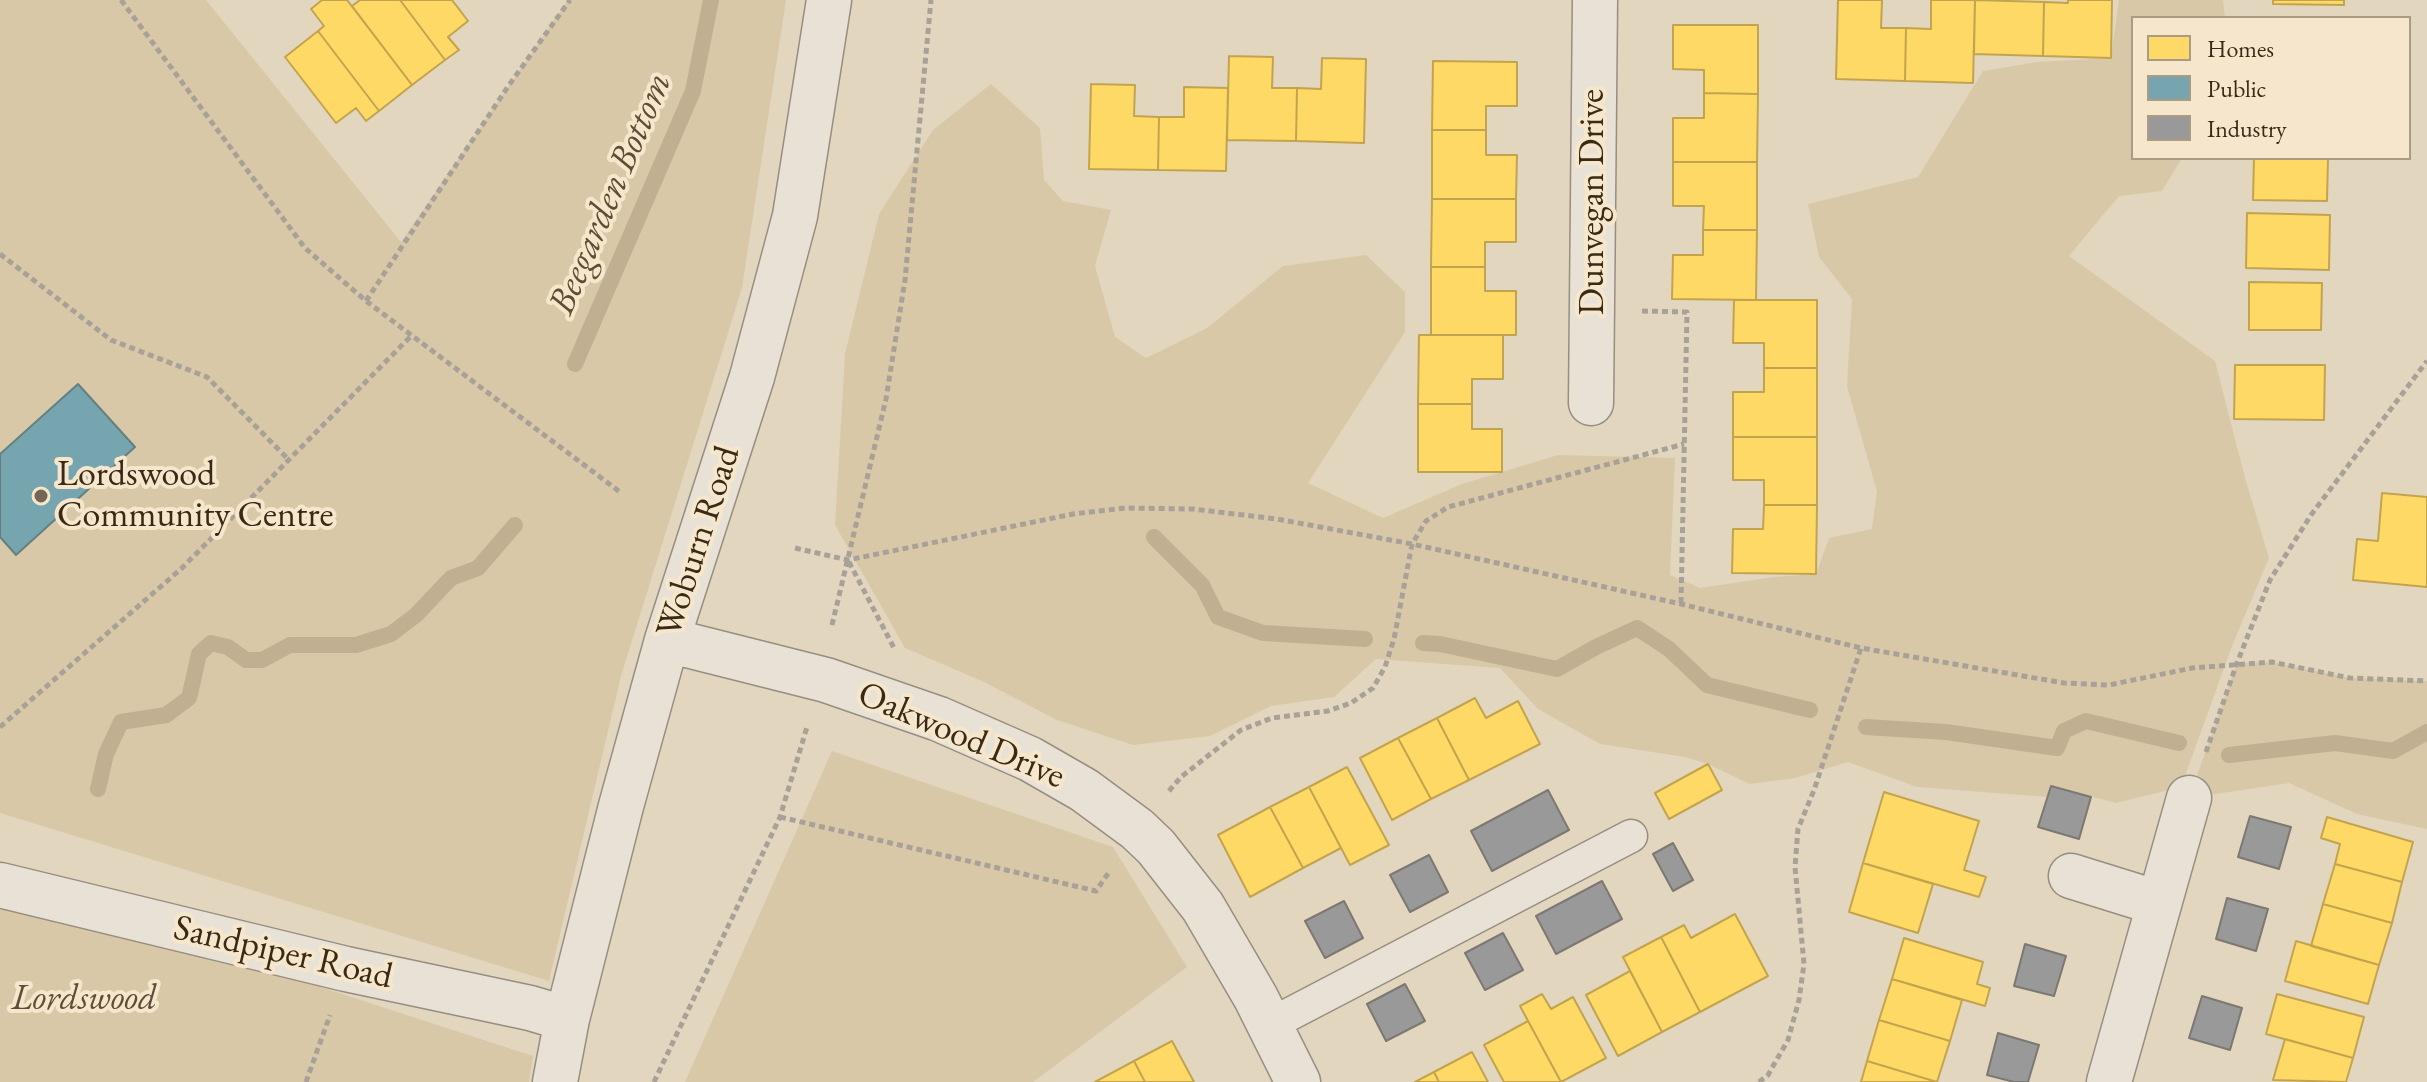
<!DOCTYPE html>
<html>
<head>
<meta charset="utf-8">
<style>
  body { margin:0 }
  #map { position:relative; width:2427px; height:1082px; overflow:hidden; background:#e2d6bf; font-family:"EB Garamond",serif }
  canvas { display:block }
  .legend { position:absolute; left:2131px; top:16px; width:280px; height:144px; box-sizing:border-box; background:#f6e7cc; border:2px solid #aa9b84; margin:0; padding:10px 14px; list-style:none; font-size:24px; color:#382a17 }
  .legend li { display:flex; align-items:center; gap:16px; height:40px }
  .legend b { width:40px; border:2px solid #aa9b84 }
</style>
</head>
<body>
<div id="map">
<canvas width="2427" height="1082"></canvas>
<ul class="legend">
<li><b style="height:22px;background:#ffd966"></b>Homes</li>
<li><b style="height:22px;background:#76a5af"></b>Public</li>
<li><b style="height:22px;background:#999"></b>Industry</li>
</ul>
</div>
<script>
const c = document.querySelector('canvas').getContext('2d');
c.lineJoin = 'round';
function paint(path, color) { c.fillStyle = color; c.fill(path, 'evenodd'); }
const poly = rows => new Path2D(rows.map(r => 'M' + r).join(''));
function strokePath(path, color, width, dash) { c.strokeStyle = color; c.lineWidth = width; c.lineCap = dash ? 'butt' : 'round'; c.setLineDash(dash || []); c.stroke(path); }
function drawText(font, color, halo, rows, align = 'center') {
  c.font = font + ' "EB Garamond",serif'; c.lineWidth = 8; c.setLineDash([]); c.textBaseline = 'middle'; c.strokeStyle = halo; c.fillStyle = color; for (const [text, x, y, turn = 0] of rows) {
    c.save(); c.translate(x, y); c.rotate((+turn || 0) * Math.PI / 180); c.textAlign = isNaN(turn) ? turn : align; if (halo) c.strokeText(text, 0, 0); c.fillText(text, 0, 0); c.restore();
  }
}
const green = poly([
  [0,0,206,0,401,242,568,0,786,0,742,288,621,676,549,981,0,813],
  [2119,0,2223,0,2225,18,2133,18,2133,158,2182,158,2162,191,2119,196,2069,256,2215,361,2245,478,2269,558,2232,646,2181,787,2116,803,2051,786,2047,797,1917,787,1848,762,1795,778,1750,784,1708,764,1685,757,1600,744,1538,709,1500,668,1376,659,1334,697,1271,706,1210,736,1133,745,1057,720,984,682,905,648,835,525,845,354,879,214,933,130,991,84,1040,128,1044,180,1063,201,1111,210,1095,266,1115,337,1146,358,1207,328,1283,266,1366,255,1405,292,1405,332,1308,483,1383,518,1462,484,1558,455,1675,458,1670,575,1700,588,1774,577,1816,574,1829,538,1872,529,1877,491,1847,386,1852,299,1819,257,1808,204,1918,177,1983,71,2037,62,2111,58],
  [2272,662,2350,678,2427,681,2427,829,2357,814,2289,783,2189,798,2237,663],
  [832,751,1113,847,1187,967,1033,1082,685,1082],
  [0,892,59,902,533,1056,529,1082,0,1082]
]);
const homes = poly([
  [322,0,347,0,412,85,379,111,318,31,324,26,311,9,322,0],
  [360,0,400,0,445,60,412,85,352,6,360,0],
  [400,0,452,0,468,21,448,37,459,50,445,60,400,0],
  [1838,0,1882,0,1881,28,1906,28,1905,81,1836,79,1838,0],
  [1931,0,1975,0,1973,83,1905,81,1906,28,1931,29,1931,0],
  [1975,0,2044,2,2043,56,1974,54,1975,0],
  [2068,0,2112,0,2111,58,2043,56,2044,2,2068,3,2068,0],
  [2273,0,2344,0,2344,5,2273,4,2273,0],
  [1673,25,1758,25,1758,94,1704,93,1704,70,1673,69,1673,25],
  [318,31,379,111,366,121,356,108,336,123,285,57,318,31],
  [1229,56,1273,57,1272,88,1297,88,1296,141,1227,140,1229,56],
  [1322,58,1366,59,1364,143,1296,141,1297,88,1321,89,1322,58],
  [1433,61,1517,62,1517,106,1486,106,1486,130,1432,130,1433,61],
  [1091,84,1135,85,1134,116,1159,117,1158,170,1089,169,1091,84],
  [1184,87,1228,88,1226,171,1158,170,1159,117,1184,117,1184,87],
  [1704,93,1758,94,1757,162,1673,162,1673,118,1704,118,1704,93],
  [1432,130,1486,130,1486,155,1517,155,1516,199,1432,199,1432,130],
  [2254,158,2328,158,2327,201,2253,200,2254,158],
  [1673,162,1757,162,1757,230,1703,230,1704,206,1673,206,1673,162],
  [1432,199,1516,199,1516,242,1485,242,1485,267,1431,267,1432,199],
  [2247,213,2330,215,2329,270,2246,268,2247,213],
  [1703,230,1757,230,1756,300,1672,299,1673,255,1703,255,1703,230],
  [1431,267,1485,267,1485,291,1516,291,1516,335,1431,335,1431,267],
  [2249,282,2322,283,2321,330,2249,330,2249,282],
  [1734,300,1817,300,1817,368,1764,368,1764,343,1733,343,1734,300],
  [1419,335,1503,335,1503,379,1472,379,1472,404,1418,404,1419,335],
  [2235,365,2325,365,2324,420,2234,419,2235,365],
  [1764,368,1817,368,1817,437,1733,437,1733,392,1764,392,1764,368],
  [1418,404,1472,404,1472,429,1502,429,1502,472,1418,472,1418,404],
  [1733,437,1817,437,1817,505,1764,505,1764,480,1733,480,1733,437],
  [2382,493,2427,497,2427,587,2353,580,2357,539,2378,541,2382,493],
  [1764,505,1817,505,1816,574,1732,573,1733,529,1763,529,1764,505],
  [1475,698,1486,718,1518,701,1540,744,1469,780,1437,718,1475,698],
  [1437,718,1469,780,1431,799,1398,738,1437,718],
  [1398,738,1431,799,1392,820,1360,758,1398,738],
  [1708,764,1722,790,1669,819,1655,793,1708,764],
  [1347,767,1389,845,1350,865,1309,787,1347,767],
  [1309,787,1341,848,1303,868,1270,807,1309,787],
  [1884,792,1979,821,1964,870,1986,877,1979,897,1863,863,1884,792],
  [1270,807,1303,868,1250,897,1218,835,1270,807],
  [2327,817,2413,842,2402,882,2335,864,2340,844,2321,838,2327,817],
  [1863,863,1933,884,1918,933,1849,912,1863,863],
  [2335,864,2402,882,2392,923,2323,904,2335,864],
  [2323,904,2392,923,2379,965,2311,946,2323,904],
  [1735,914,1768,976,1700,1012,1661,937,1684,925,1691,938,1735,914],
  [1661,937,1700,1012,1662,1032,1623,957,1661,937],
  [1904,938,1983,962,1977,984,1990,988,1985,1006,1892,979,1904,938],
  [2296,941,2379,965,2368,1004,2285,981,2296,941],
  [1630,971,1662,1032,1618,1056,1586,995,1630,971],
  [1892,979,1962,1000,1950,1041,1879,1020,1892,979],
  [1542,994,1551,1009,1573,997,1606,1058,1561,1082,1520,1006,1542,994],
  [2277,994,2364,1017,2353,1058,2266,1034,2277,994],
  [1879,1020,1950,1041,1937,1082,1867,1061,1879,1020],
  [1528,1021,1561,1082,1504,1082,1484,1045,1528,1021],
  [2285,1039,2353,1058,2346,1082,2273,1080,2285,1039],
  [1172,1041,1194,1082,1145,1082,1134,1061,1172,1041],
  [1472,1052,1488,1082,1439,1082,1434,1072,1472,1052],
  [1134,1061,1145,1082,1095,1082,1134,1061],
  [1867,1061,1937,1082,1861,1082,1867,1061],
  [1434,1072,1439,1082,1415,1082,1434,1072]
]);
const public = poly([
  [78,384,135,447,16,555,0,537,0,454,78,384]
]);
const industry = poly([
  [2051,786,2091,797,2079,839,2038,827,2051,786],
  [1548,790,1569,830,1492,871,1471,831,1548,790],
  [2250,816,2291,827,2279,869,2238,857,2250,816],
  [1673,843,1693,880,1673,891,1653,854,1673,843],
  [1429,855,1448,892,1410,912,1390,875,1429,855],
  [1602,881,1622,919,1556,954,1536,916,1602,881],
  [2227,898,2268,909,2256,951,2216,939,2227,898],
  [1344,901,1363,938,1325,958,1305,921,1344,901],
  [1503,933,1523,970,1485,990,1465,953,1503,933],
  [2025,944,2066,956,2054,996,2014,986,2025,944],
  [1405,984,1425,1021,1386,1041,1367,1004,1405,984],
  [2202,996,2242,1008,2230,1050,2189,1038,2202,996],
  [1998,1033,2039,1045,2028,1082,2014,1082,1987,1075,1998,1033]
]);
const stream = poly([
  [575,364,693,91,711,0],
  [1154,537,1202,585,1218,617,1263,633,1365,639],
  [1423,643,1440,644,1557,669,1596,647,1637,628,1669,649,1707,685,1810,710],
  [1866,727,1946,732,2057,748,2064,731,2086,721,2179,743],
  [2229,755,2335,743,2393,751,2427,732],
  [98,789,106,754,121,722,166,715,189,698,199,654,211,643,228,647,246,660,262,660,290,645,356,645,391,634,416,615,451,578,478,568,515,525]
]);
const path = poly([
  [121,0,305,248,366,301,620,492],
  [0,254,111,340,207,377,288,459],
  [366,301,509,85,570,0],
  [1642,311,1687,312,1681,604],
  [795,548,848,560,1073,514,1125,508,1193,509,1277,519,1412,544,1681,604,1861,648,2064,683,2109,685,2192,668,2272,662,2350,678,2427,681],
  [849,562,894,648],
  [832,625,886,399,905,280,931,0],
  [0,727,182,568,411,336],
  [2206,752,2237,663,2270,580,2311,515,2427,361],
  [1169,791,1181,777,1241,730,1272,718,1328,711,1351,703,1373,688,1385,667,1394,639,1412,544,1426,521,1448,507,1684,444],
  [780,817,1096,891,1109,872],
  [306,1082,330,1015],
  [654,1082,780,817,807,727],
  [1759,1082,1768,1075,1788,1040,1799,1000,1804,964,1795,867,1798,829,1814,790,1861,648]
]);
const service = poly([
  [1269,1025,1631,836]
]);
const minor = poly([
  [1591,403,1595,0],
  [667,640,826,680,939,719,1030,759,1084,790,1137,829,1156,847,1203,907,1256,998,1298,1082],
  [2071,876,2158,903],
  [0,885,346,969,530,1008,567,1019],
  [555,1082,567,1019,621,806,667,640,752,377,795,216,829,0],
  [2109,1082,2189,798]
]);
const markers = [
  [41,496,8,"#746652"]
];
const streetNames = [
  ["Dunvegan Drive",1593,202,-90],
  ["Woburn Road",699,542,-72],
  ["Oakwood Drive",961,736,23],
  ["Sandpiper Road",283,953,13]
];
const poiNames = [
  ["Lordswood",57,475],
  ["Community Centre",57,516]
];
const parkNames = [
  ["Lordswood",84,999]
];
const waterNames = [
  ["Beegarden Bottom",611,194,-67]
];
paint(green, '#d9c8a8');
paint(homes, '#ffd966');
strokePath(homes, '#c3a44e', 2);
paint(public, '#76a5af');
strokePath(public, '#638081', 2);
paint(industry, '#999');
strokePath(industry, '#7c7872', 2);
strokePath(stream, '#c0af90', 16);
strokePath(service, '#978e7f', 35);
strokePath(minor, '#978e7f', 47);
strokePath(path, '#a8a197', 5, [6, 4]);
strokePath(service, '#e7e1d6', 32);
strokePath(minor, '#e7e1d6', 44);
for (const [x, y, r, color] of markers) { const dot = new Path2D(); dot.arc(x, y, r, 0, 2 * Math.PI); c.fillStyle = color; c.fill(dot); strokePath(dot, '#f6e7cc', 3); }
drawText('36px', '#382a17', '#f6e7cc', streetNames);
drawText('36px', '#382a17', '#f6e7cc', poiNames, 'left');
drawText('italic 36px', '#5e4e37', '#f6e7cc', parkNames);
drawText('italic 38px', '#5d4d35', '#f6e7cc', waterNames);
</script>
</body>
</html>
